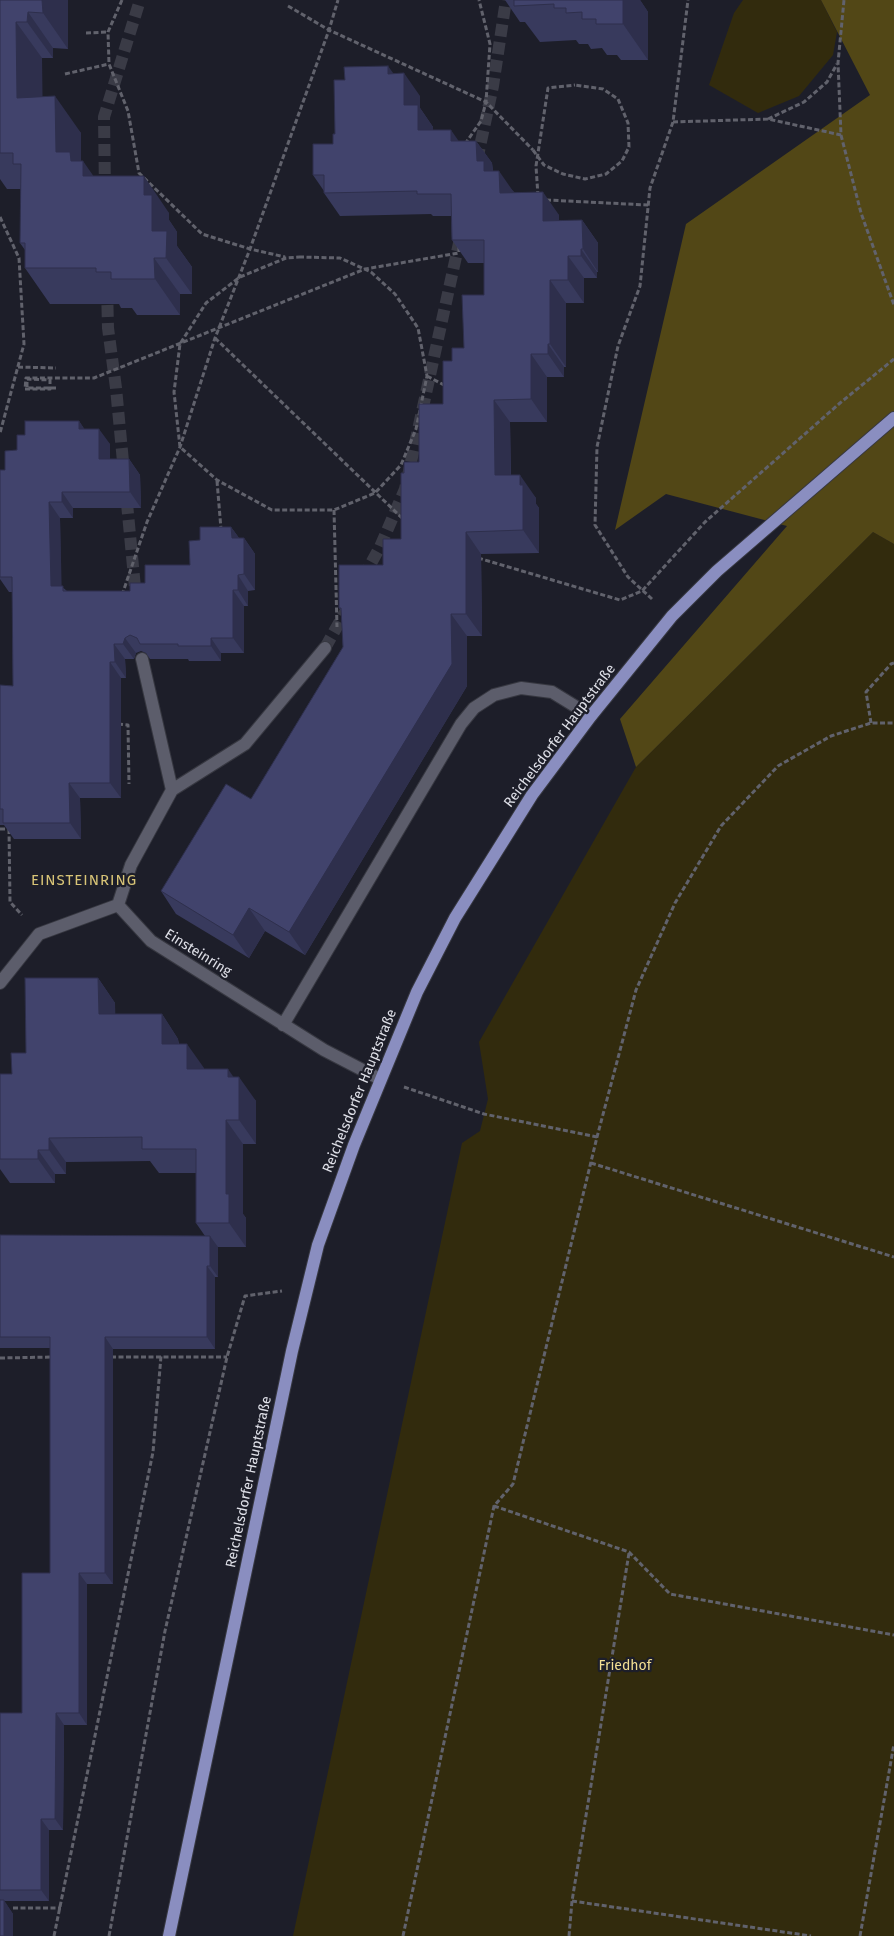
<!DOCTYPE html>
<html>
<head>
<meta charset="utf-8">
<style>
  body { margin:0 }
  canvas { display:block; background:#1d1e29 }
</style>
</head>
<body>
<canvas width="894" height="1936"></canvas>
<script>
const c = document.querySelector('canvas').getContext('2d');
c.lineJoin = 'round';
function paint(path, color) { c.fillStyle = color; c.fill(path, 'evenodd'); }
const poly = rows => new Path2D(rows.map(r => 'M' + r).join(''));
function strokePath(path, color, width, dash) { c.strokeStyle = color; c.lineWidth = width; c.lineCap = dash ? 'butt' : 'round'; c.setLineDash(dash || []); c.stroke(path); }
function drawText(font, color, halo, rows, align = 'center') {
  c.font = font + ' "Fira Sans",sans-serif'; c.lineWidth = 4.5; c.setLineDash([]); c.textBaseline = 'middle'; c.strokeStyle = halo; c.fillStyle = color; for (const [text, x, y, turn = 0] of rows) {
    c.save(); c.translate(x, y); c.rotate((+turn || 0) * Math.PI / 180); c.textAlign = isNaN(turn) ? turn : align; if (halo) c.strokeText(text, 0, 0); c.fillText(text, 0, 0); c.restore();
  }
}
const green = poly([
  [743,0,821,0,837,32,833,55,799,96,758,113,709,85,734,13],
  [873,532,894,544,894,1936,293,1936,462,1143,480,1131,488,1099,479,1042,636,767]
]);
const forest = poly([
  [821,0,894,0,894,544,873,532,636,767,620,719,787,526,666,494,615,530,686,224,870,95]
]);
const minorTunnel = poly([
  [477,160,493,86,506,0],
  [105,192,104,117,140,0],
  [107,287,108,328,116,388,136,598],
  [363,578,380,547,405,489,461,234],
  [325,648,349,605]
]);
const path = poly([
  [122,0,108,32,109,64,128,111,139,173,202,234,250,249,285,257],
  [288,6,329,30,486,102,533,150],
  [86,33,108,32],
  [65,74,109,64],
  [768,119,804,102,827,82,837,64],
  [673,122,768,119,841,135,838,63,844,0],
  [841,135,861,213,894,305],
  [465,144,481,121,486,102,490,44,479,0],
  [538,196,536,166,548,88,575,85],
  [546,200,648,205],
  [0,217,19,258,24,344,0,433],
  [299,257,340,258,371,272,395,294,418,328,427,376,416,429,401,465,375,493,334,510,272,510,217,480,180,447,174,392,180,344,206,303,240,277,286,258,299,257],
  [215,338,402,518],
  [18,367,56,368],
  [427,376,446,386],
  [56,388,27,388,27,379,50,380,50,389,25,389,26,378,94,378,365,269,459,253,459,247],
  [217,481,221,529],
  [334,510,337,627],
  [478,558,620,600,642,591,705,522,840,403,894,359],
  [122,595,147,522,180,447,215,338,250,249,329,30,338,0],
  [652,599,628,577,595,525,597,447,618,346,640,286,650,188,673,122,688,0],
  [871,723,866,692,891,664,894,663],
  [118,724,128,725,129,784],
  [0,829,9,829],
  [9,829,10,902,22,915],
  [404,1087,484,1114,597,1137],
  [591,1163,894,1257],
  [111,1357,227,1357],
  [0,1358,54,1357],
  [494,1506,629,1552,670,1594,894,1635],
  [572,1901,811,1936],
  [13,1908,61,1908],
  [54,1936,153,1452,161,1356],
  [109,1936,165,1631,227,1357,245,1296,282,1291],
  [403,1936,494,1506,513,1484,597,1137,636,990,675,903,721,826,778,766,831,736,871,723,894,723],
  [569,1936,572,1901,629,1553],
  [860,1936,894,1744]
]);
const minor = poly([
  [325,648,245,744,172,790,131,865,118,905,151,941,324,1050,380,1079],
  [142,659,172,790],
  [0,983,39,934,118,905],
  [283,1025,461,724,474,708,494,695,521,688,552,692,591,716]
]);
const major = poly([
  [169,1936,292,1351,318,1245,354,1145,417,992,455,918,532,795,591,716,672,616,717,571,894,418]
]);
const pathBridge = poly([
  [533,150,544,165,563,174,585,179,606,174,622,161,629,147,628,123,618,99,603,89,575,85]
]);
const wall = poly([
  [0,0,68,0,68,49,53,48,53,58,42,58,42,97,81,133,81,161,93,176,169,213,169,220,177,232,177,246,192,267,192,294,180,294,180,315,137,315,132,308,121,308,119,304,50,304,25,268,25,250,20,243,21,189,7,189,0,179],
  [505,0,640,0,648,12,648,60,621,60,617,55,607,55,602,48,591,49,588,44,579,44,576,40,540,42,525,22,520,22],
  [345,80,420,96,420,108,433,127,433,130,458,141,476,141,492,163,493,171,515,193,559,215,559,221,582,220,598,243,598,272,597,272,597,278,584,278,584,303,566,303,566,367,564,367,564,377,547,377,547,422,510,422,511,475,536,498,536,504,539,508,539,553,481,554,482,636,467,636,467,686,305,955,265,931,249,958,176,914,161,891,251,799,343,647,341,611,339,608,383,565,401,539,404,473,419,462,443,404,452,361,464,348,484,295,484,263,468,263,452,240,451,216,433,216,431,214,340,216,324,193,324,191,313,175,333,144],
  [79,421,84,429,110,444,110,459,129,459,140,475,141,508,73,508,73,518,60,518,61,586,67,591,130,591,145,583,190,565,200,540,231,527,239,538,244,538,255,554,255,590,248,591,248,606,244,606,244,653,221,653,221,661,189,661,188,659,150,659,146,653,141,651,136,653,134,659,125,659,126,678,121,678,121,798,80,798,81,839,14,839,4,825,0,825,0,685,13,686,12,592,9,592,0,579,0,470,5,470,25,435],
  [98,978,115,1003,115,1014,162,1014,178,1039,179,1044,204,1069,233,1077,256,1101,256,1144,243,1144,243,1214,246,1218,246,1247,218,1247,218,1277,215,1277,215,1349,113,1349,113,1584,87,1584,87,1725,64,1725,63,1830,49,1830,49,1901,4,1901,13,1914,13,1936,0,1936,0,1713,22,1713,50,1573,50,1348,0,1348,0,1235,205,1236,196,1223,196,1173,159,1173,150,1161,66,1162,66,1174,55,1174,55,1183,10,1183,0,1169,0,1074,12,1074,26,1053]
]);
const shadedWall = poly([
  [42,0,68,0,68,49,43,13],
  [623,0,640,0,648,12,648,60,623,24],
  [28,12,53,48,53,58,27,22],
  [16,22,42,58,43,134,17,98],
  [388,66,404,88,404,73,420,96,420,108,433,127,433,153,418,130,404,105,388,74],
  [55,96,81,133,81,168,83,161,108,197,81,176,56,152],
  [451,130,467,153,451,141],
  [476,141,492,163,493,172,499,171,515,194,516,216,477,161],
  [144,176,169,213,169,220,177,232,177,246,192,267,192,294,166,258,152,231,144,195],
  [543,192,559,215,559,244,543,221],
  [582,220,598,243,598,272,583,249],
  [581,249,597,272,597,278,581,256],
  [568,256,584,278,584,303,568,280],
  [154,258,180,294,180,315,155,279],
  [550,280,566,303,566,367,550,344],
  [548,344,564,367,564,377,548,354],
  [531,354,547,377,547,422,531,399],
  [494,400,510,422,511,498,495,475],
  [79,421,90,437,79,429],
  [99,429,110,444,110,475,99,459],
  [129,459,140,475,141,508,130,492],
  [520,475,536,498,536,504,539,508,539,553,523,530],
  [62,492,73,508,73,518,62,502],
  [49,502,60,518,62,602,51,586],
  [231,527,242,542,232,538],
  [466,532,481,554,482,636,466,614],
  [244,538,255,554,255,590,244,574],
  [238,575,248,591,248,606,238,590],
  [233,590,244,606,244,653,233,638],
  [451,614,467,636,467,686,305,955,289,932],
  [125,638,136,653,134,659,123,644],
  [211,638,221,653,221,661,211,646],
  [114,644,125,659,126,678,115,662],
  [110,662,121,678,121,798,110,783],
  [69,783,80,798,81,839,70,823],
  [249,908,265,931,249,958,233,935],
  [98,978,115,1003,116,1039,99,1014],
  [162,1014,178,1039,179,1068,162,1044],
  [187,1044,204,1068,204,1093,187,1069],
  [228,1069,239,1085,239,1077,256,1101,256,1144,239,1120,228,1077],
  [226,1120,243,1144,243,1214,246,1218,246,1247,229,1223,226,1194],
  [49,1138,66,1162,66,1174,49,1150],
  [38,1150,55,1174,55,1183,38,1159],
  [210,1236,218,1247,218,1277,210,1266],
  [207,1266,215,1277,215,1349,207,1337],
  [105,1337,113,1349,113,1584,105,1573],
  [79,1573,87,1584,87,1725,79,1713],
  [56,1713,64,1725,63,1830,55,1819],
  [41,1819,49,1830,49,1901,41,1890],
  [4,1900,13,1914,13,1936,4,1936]
]);
const building = poly([
  [0,0,42,0,43,13,28,12,27,22,16,22,17,98,55,96,56,152,70,152,71,161,83,161,83,176,144,176,144,195,152,195,152,231,167,231,166,258,154,258,155,279,111,279,111,272,96,272,96,268,25,268,25,243,20,243,21,164,13,164,13,153,0,153,0,0],
  [514,0,623,0,623,24,596,24,596,19,582,19,582,12,566,13,566,8,554,8,554,4,514,6,514,0],
  [388,66,388,74,404,73,404,105,418,105,418,130,451,130,451,141,476,141,477,161,484,161,484,171,499,171,500,193,543,192,543,221,582,220,583,249,581,249,581,256,568,256,568,280,550,280,550,344,548,344,548,354,531,354,531,399,494,400,495,475,520,475,520,485,523,485,523,530,466,532,466,614,451,614,452,664,289,932,249,908,233,935,161,891,226,784,251,799,343,647,341,608,339,608,339,565,383,565,383,539,401,539,401,473,404,473,404,462,419,462,419,404,443,404,443,361,452,361,452,348,464,348,462,295,484,295,484,240,452,240,451,194,417,194,417,191,324,193,324,175,313,175,313,144,333,144,333,134,335,134,334,80,345,80,344,67,388,66],
  [25,421,79,421,79,429,99,429,99,459,129,459,130,492,62,492,62,502,49,502,51,586,63,586,63,591,130,591,130,583,145,583,145,565,190,565,189,541,200,540,200,527,231,527,232,538,244,538,244,574,238,575,238,590,233,590,233,638,211,638,211,646,178,646,178,644,140,644,137,638,130,635,125,638,123,644,114,644,115,662,110,662,110,783,69,783,70,823,3,823,3,809,0,809,0,685,13,686,12,577,0,577,0,470,5,470,5,451,17,450,17,435,25,435,25,421],
  [25,978,98,978,99,1014,162,1014,162,1044,187,1044,187,1069,228,1069,228,1077,239,1077,239,1120,226,1120,226,1194,229,1194,229,1223,196,1223,196,1149,142,1149,142,1137,49,1138,49,1150,38,1150,38,1159,0,1159,0,1074,12,1074,11,1053,26,1053,25,978],
  [0,1235,210,1236,210,1266,207,1266,207,1337,105,1337,105,1573,79,1573,79,1713,56,1713,55,1819,41,1819,41,1890,0,1890,0,1713,22,1713,22,1573,50,1573,50,1337,0,1337,0,1235],
  [0,1900,4,1900,4,1936,0,1936,0,1900]
]);
const streetNames = [
  ["Reichelsdorfer Hauptstraße",560,736,-53],
  ["Einsteinring",198,953,32],
  ["Reichelsdorfer Hauptstraße",360,1091,-68],
  ["Reichelsdorfer Hauptstraße",249,1482,-78]
];
const parkNames = [
  ["Friedhof",625,1666]
];
const neighbourhoodNames = [
  ["EINSTEINRING",84,881]
];
paint(green, '#322b0d');
paint(forest, '#524716');
strokePath(minorTunnel, '#3a3b46', 12, [12, 6]);
strokePath(minor, '#373841', 14);
strokePath(major, '#373841', 14);
strokePath(path, '#61626c', 3, [5, 2.5]);
strokePath(minor, '#5c5d6b', 12);
strokePath(major, '#8a8ec0', 12);
strokePath(pathBridge, '#61626c', 3, [5, 2.5]);
paint(wall, '#383a5d');
paint(shadedWall, '#2e2f4c');
paint(building, '#41436c');
strokePath(building, '#2e2f4c', 1);
drawText('14px', '#dfe0e8', '#1d1e29', streetNames);
drawText('14px', '#f3df93', '#1d1e29', parkNames);
c.letterSpacing = '1px';
drawText('15px', '#d8c477', '#1d1e29', neighbourhoodNames);
c.letterSpacing = '0px';
</script>
</body>
</html>
